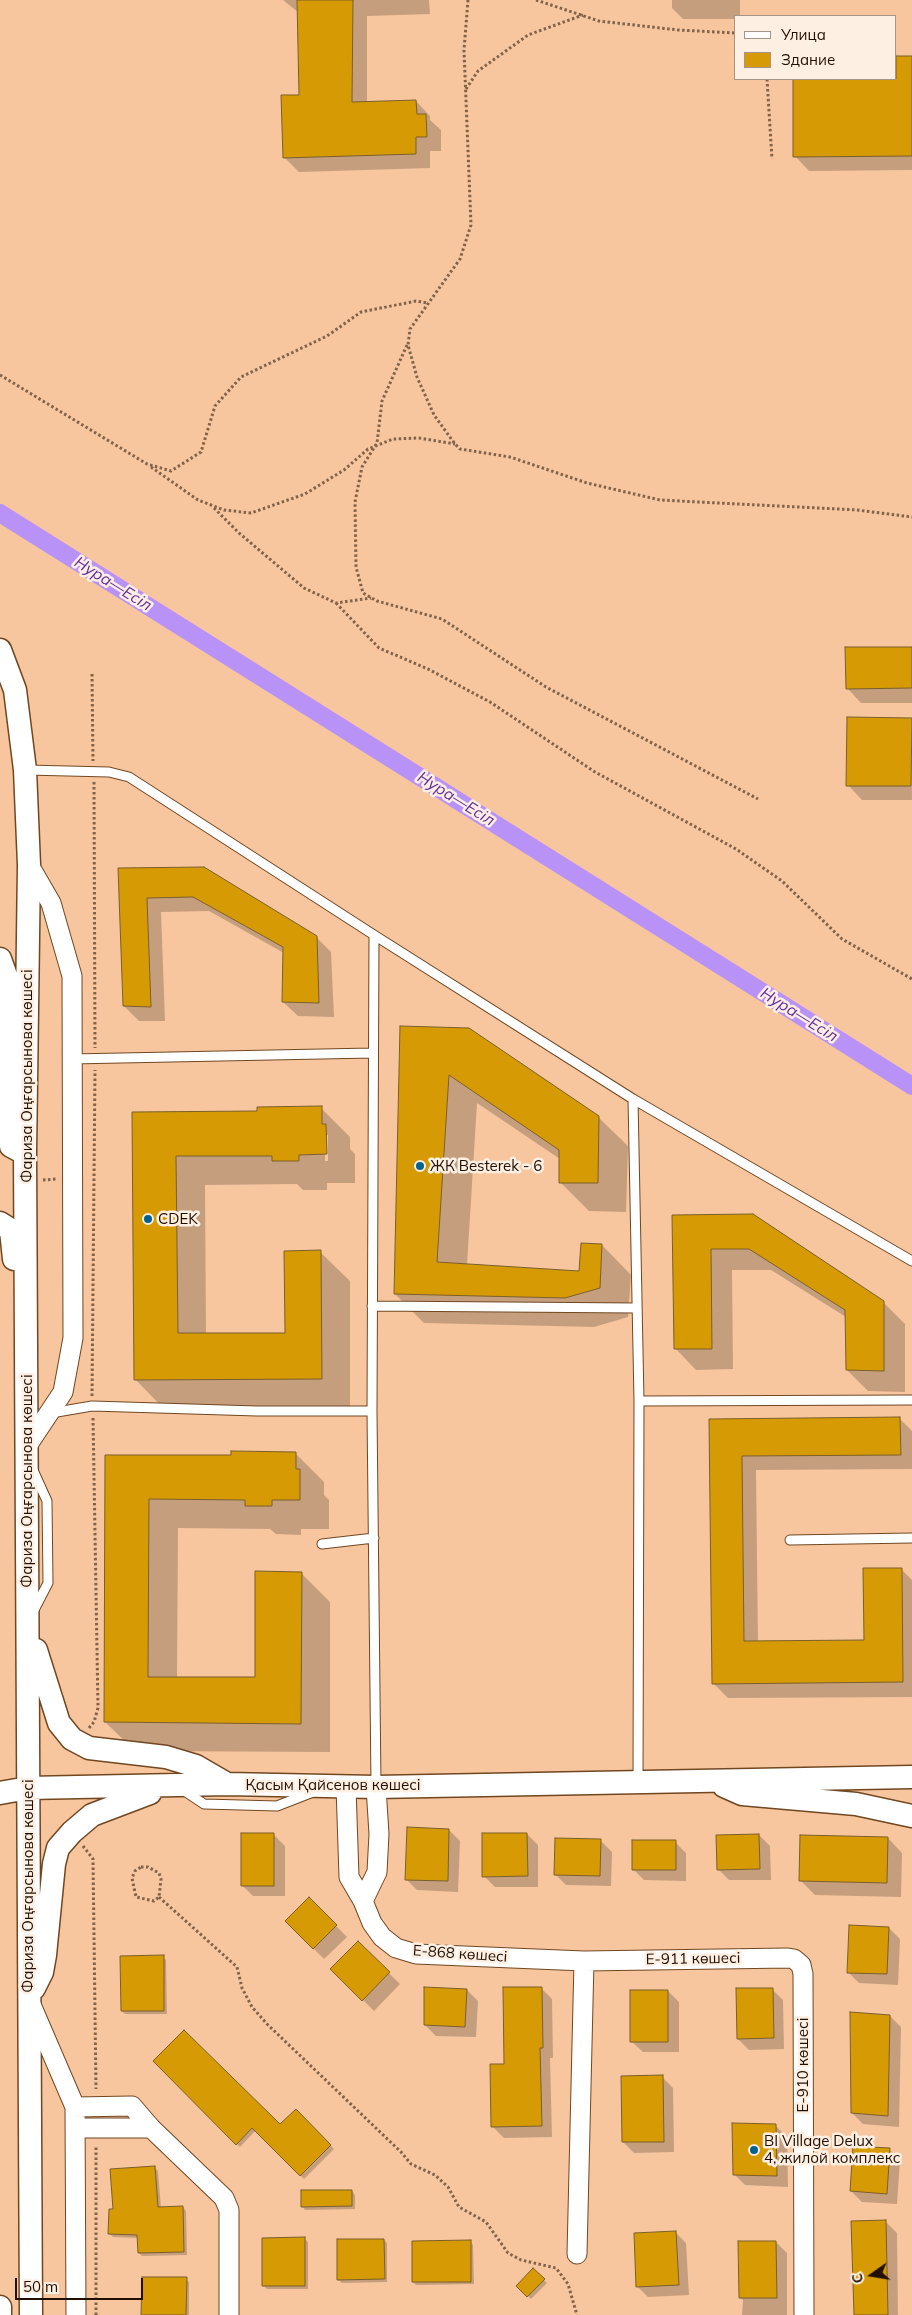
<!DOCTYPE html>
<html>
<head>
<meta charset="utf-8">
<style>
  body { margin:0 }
  #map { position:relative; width:912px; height:2315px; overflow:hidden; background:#f7c69e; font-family:Mulish,sans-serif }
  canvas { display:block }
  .legend { position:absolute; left:734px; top:15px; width:162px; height:65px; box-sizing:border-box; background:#feefe3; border:1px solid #a59589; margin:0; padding:6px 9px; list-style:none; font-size:15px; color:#200f02 }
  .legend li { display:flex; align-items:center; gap:10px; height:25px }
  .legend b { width:25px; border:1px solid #a59589 }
  .north { position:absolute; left:847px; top:2250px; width:50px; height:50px; -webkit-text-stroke:4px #feefe3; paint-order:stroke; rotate:257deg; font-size:14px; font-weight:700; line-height:20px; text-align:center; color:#200f02 }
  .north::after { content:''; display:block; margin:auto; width:18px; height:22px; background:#200f02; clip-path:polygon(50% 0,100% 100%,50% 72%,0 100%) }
  .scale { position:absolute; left:15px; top:2278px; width:128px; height:22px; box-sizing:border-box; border:2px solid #200f02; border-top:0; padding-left:6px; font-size:15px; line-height:18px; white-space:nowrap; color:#200f02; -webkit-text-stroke:4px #feefe3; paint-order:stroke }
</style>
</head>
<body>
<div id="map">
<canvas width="912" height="2315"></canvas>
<ul class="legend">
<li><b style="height:6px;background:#fff"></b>Улица</li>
<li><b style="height:14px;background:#d69a04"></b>Здание</li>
</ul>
<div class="north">С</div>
<div class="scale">50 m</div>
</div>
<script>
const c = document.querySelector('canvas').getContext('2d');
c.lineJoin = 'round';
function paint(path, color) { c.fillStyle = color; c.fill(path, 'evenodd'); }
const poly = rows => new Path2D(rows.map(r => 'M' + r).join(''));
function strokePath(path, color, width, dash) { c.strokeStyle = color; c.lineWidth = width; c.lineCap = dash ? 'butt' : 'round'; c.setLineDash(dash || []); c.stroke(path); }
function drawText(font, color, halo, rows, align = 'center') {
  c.font = font + ' Mulish,sans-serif'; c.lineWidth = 5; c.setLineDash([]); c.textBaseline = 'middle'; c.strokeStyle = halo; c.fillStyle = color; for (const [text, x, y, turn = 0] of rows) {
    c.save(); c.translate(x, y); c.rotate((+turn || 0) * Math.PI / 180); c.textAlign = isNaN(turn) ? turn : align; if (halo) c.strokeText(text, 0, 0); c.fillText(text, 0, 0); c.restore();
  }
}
const shadow = poly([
  [283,0,429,0,430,14,367,16,367,103,416,101,430,116,430,120,441,130,441,151,430,151,430,168,299,172,284,157,301,96,299,13],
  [672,0,740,0,740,16,736,16,736,19,683,19,672,8],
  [896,58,912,58,912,170,809,171,795,156,794,79,896,79],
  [912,648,912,703,861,703,847,688],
  [911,719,912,800,862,800,848,785],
  [119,869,316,937,331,952,334,1017,298,1016,283,1002,284,953,209,911,161,912,165,1021,139,1021,124,1006],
  [401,1027,598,1117,628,1146,626,1212,589,1211,560,1182,560,1159,477,1103,467,1265,580,1272,602,1245,631,1275,628,1317,594,1327,424,1323,395,1294],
  [321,1108,350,1137,350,1149,355,1154,355,1183,327,1183,327,1190,303,1190,297,1184,205,1185,206,1335,286,1334,320,1252,350,1281,350,1407,164,1409,135,1379,133,1114,259,1113],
  [325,1135,328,1135,328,1161,325,1161],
  [674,1216,883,1302,905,1324,905,1392,868,1391,847,1370,846,1317,771,1270,732,1270,733,1369,696,1370,675,1348],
  [900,1419,912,1431,912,1469,756,1470,758,1642,865,1641,901,1569,912,1580,912,1697,728,1698,713,1683,710,1420],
  [295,1453,324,1482,324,1495,329,1500,329,1529,301,1529,301,1535,276,1534,270,1529,178,1528,177,1678,256,1679,301,1573,330,1602,330,1752,135,1751,105,1722,106,1456,232,1457],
  [449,1830,460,1841,458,1892,417,1890,406,1879],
  [527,1834,538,1845,538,1887,495,1887,484,1876],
  [274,1835,285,1846,285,1896,253,1896,242,1885],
  [759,1835,770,1846,771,1880,729,1880,718,1869],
  [888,1838,902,1853,901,1897,815,1895,800,1880],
  [601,1841,612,1852,611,1886,566,1885,555,1874],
  [675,1842,686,1853,686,1881,644,1880,633,1869],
  [309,1899,347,1937,324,1959,286,1921],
  [889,1928,900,1939,898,1985,859,1983,848,1972],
  [358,1943,400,1984,374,2011,332,1969],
  [163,1957,166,1960,167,2014,125,2014,122,2011],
  [541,1988,552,1999,553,2058,550,2058,552,2137,504,2138,493,2127,505,2065],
  [772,1989,783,2000,784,2049,749,2050,738,2039],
  [467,1990,478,2001,476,2037,436,2036,425,2025],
  [668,1991,679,2002,679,2052,643,2052,631,2041],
  [890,2016,901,2027,899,2127,863,2124,852,2113],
  [155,2061,280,2126,296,2110,334,2149,304,2179,256,2130,240,2147],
  [662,2077,673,2088,674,2152,634,2153,623,2142],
  [775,2125,787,2137,788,2187,745,2185,734,2174],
  [889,2149,900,2160,897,2204,862,2202,851,2191],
  [155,2168,158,2171,161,2208,183,2207,186,2211,187,2255,142,2256,139,2253,138,2238,113,2237,110,2234,114,2210],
  [352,2191,355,2195,355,2209,305,2210,302,2206],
  [886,2222,897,2233,898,2315,855,2315],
  [675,2232,686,2243,689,2295,648,2297,637,2286],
  [304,2238,308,2242,308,2289,267,2289,264,2286],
  [384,2240,387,2243,387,2282,342,2283,338,2279],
  [470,2241,473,2245,474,2284,416,2285,413,2282],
  [776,2242,787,2253,787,2315,742,2315,743,2300,740,2298],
  [533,2270,547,2283,531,2299,518,2286],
  [186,2279,189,2282,189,2315,143,2315]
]);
const canal = poly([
  [0,513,912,1086]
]);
const building = poly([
  [297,0,353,0,352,102,416,100,417,114,426,114,427,137,416,137,416,154,283,158,281,95,299,95,297,0],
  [896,56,912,56,912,156,793,157,793,79,896,79,896,56],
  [845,647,912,647,912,688,846,689,845,647],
  [847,717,912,718,911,786,846,786,847,717],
  [204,867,317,936,319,1003,282,1002,283,947,193,897,147,898,151,1007,123,1006,118,868,204,867],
  [400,1026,469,1028,599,1116,598,1183,559,1183,559,1150,449,1075,437,1262,579,1271,581,1243,602,1244,600,1288,565,1298,394,1294,400,1026],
  [322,1106,322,1124,326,1124,327,1154,299,1155,299,1161,272,1161,272,1156,176,1156,178,1333,285,1333,284,1251,321,1250,322,1379,134,1380,132,1112,257,1111,257,1107,322,1106],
  [753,1214,884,1301,884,1371,846,1370,845,1310,749,1249,711,1249,712,1349,674,1349,672,1215,753,1214],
  [900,1417,901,1455,742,1456,744,1641,864,1640,863,1568,902,1568,903,1682,712,1684,709,1419,900,1417],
  [231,1451,296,1452,296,1469,300,1469,300,1500,272,1500,272,1506,245,1506,245,1500,149,1499,148,1677,255,1677,255,1571,302,1572,301,1724,104,1722,105,1455,231,1455,231,1451],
  [407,1827,449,1829,448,1881,405,1880,407,1827],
  [241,1833,274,1833,274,1886,241,1886,241,1833],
  [482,1833,527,1833,528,1876,482,1877,482,1833],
  [759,1834,760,1869,717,1870,716,1835,759,1834],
  [800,1835,888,1837,887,1883,799,1881,800,1835],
  [555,1838,601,1839,600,1876,554,1875,555,1838],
  [632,1840,676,1840,676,1870,632,1870,632,1840],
  [309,1897,337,1925,313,1949,285,1921,309,1897],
  [849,1925,889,1927,887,1974,847,1973,849,1925],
  [358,1941,390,1972,362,2001,330,1969,358,1941],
  [164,1955,164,2011,121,2011,120,1956,164,1955],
  [424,1987,467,1989,465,2027,424,2025,424,1987],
  [503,1987,542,1987,543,2048,540,2048,542,2126,491,2127,490,2064,504,2064,503,1987],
  [736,1988,773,1988,774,2038,737,2039,736,1988],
  [630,1990,668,1990,668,2042,630,2042,630,1990],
  [850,2012,890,2015,888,2116,851,2113,850,2012],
  [184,2030,280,2124,296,2109,331,2145,300,2176,252,2128,236,2145,153,2061,184,2030],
  [663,2075,664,2142,622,2142,621,2076,663,2075],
  [732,2123,776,2124,777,2176,733,2175,732,2123],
  [853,2146,890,2148,887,2194,850,2191,853,2146],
  [155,2166,158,2207,183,2206,184,2252,138,2253,137,2235,108,2234,109,2209,113,2209,110,2169,155,2166],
  [301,2190,352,2190,352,2206,301,2207,301,2190],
  [886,2220,888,2315,854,2315,851,2221,886,2220],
  [676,2231,679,2285,636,2287,634,2233,676,2231],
  [305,2237,305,2286,262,2286,262,2238,305,2237],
  [337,2239,384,2239,385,2279,337,2280,337,2239],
  [471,2240,471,2282,412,2282,412,2241,471,2240],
  [738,2241,776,2241,777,2298,739,2298,738,2241],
  [533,2268,545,2279,527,2297,516,2286,533,2268],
  [142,2277,187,2277,186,2315,141,2315,142,2277]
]);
const path = poly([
  [468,0,464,50,471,225,460,259,410,329,408,345,417,377,434,415,455,444,460,449,510,457,587,483,660,500,857,510,912,517],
  [536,0,599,21,678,30,736,33],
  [767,79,772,159],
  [466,89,478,71,528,35,583,15],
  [407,345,382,401,377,443,362,467,355,502,356,567,363,593,377,601,442,619,546,687,758,799],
  [0,375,147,464,171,471,201,452,215,406,241,377,327,336,361,312,416,301,428,303],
  [151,467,198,500,224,510,251,513,305,494,344,470,368,449,393,439,419,438,455,444],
  [214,508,239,533,304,588,336,603,371,598],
  [336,603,379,648,428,669,490,702,595,772,736,849,782,881,842,939,912,979],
  [92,674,93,761],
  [94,782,95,1048],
  [43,1180,57,1179],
  [92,1396,95,1070],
  [89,1728,94,1722,98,1708,93,1417],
  [83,1846,93,1859,96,2089],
  [141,1867,148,1867,159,1873,161,1879,159,1897,154,1901,136,1897,132,1878,135,1871,141,1867],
  [159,1897,237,1967,242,1988,252,2007,267,2024,401,2152,411,2164,435,2175,448,2187,459,2207,486,2222,508,2253,521,2260,556,2268,568,2284,577,2315],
  [96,2315,96,2146]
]);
const service = poly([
  [26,770,109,772,129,777,374,935,633,1099,912,1261],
  [71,1059,372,1053],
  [633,1099,639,1401,638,1781],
  [372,1306,637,1308],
  [639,1401,912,1400],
  [372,1411,374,935],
  [51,1413,92,1406,257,1411,372,1411,376,1786],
  [33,1470,47,1501,48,1583,34,1610],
  [790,1540,912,1538],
  [322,1544,374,1538],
  [183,1790,204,1804,277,1806,313,1792]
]);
const minor = poly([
  [27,1446,63,1392,73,1338,72,976,51,903,29,865],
  [346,1787,349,1877,363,1901,372,1923,382,1937,396,1948,416,1954,584,1961,788,1958,794,1959,801,1965,803,1974,804,2315],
  [363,1901,377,1872,379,1834,376,1787],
  [29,2000,75,2107,76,2315],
  [75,2107,132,2106,151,2128,224,2198,229,2210,229,2315],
  [75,2128,151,2128],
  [577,2254,584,1961]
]);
const tertiary = poly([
  [0,650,15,690,25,770,29,865,25,1153,31,2315],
  [0,959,10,987,10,1135,11,1146,24,1153],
  [0,1223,11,1230,14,1259],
  [36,1650,59,1723,72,1739,89,1748,166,1757,196,1766,227,1784],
  [724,1786,742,1794,856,1804,912,1816],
  [0,1793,28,1788,227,1784,376,1787,912,1777],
  [34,1988,42,1972,45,1955,54,1864,58,1848,72,1832,92,1815,150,1793],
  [0,2307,0,2315]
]);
const markers = [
  [420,1166,5,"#006090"],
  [148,1219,5,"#006090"],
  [754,2150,5,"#006090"]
];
const streetNames = [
  ["Фариза Оңғарсынова көшесі",27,1076,-90],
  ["Фариза Оңғарсынова көшесі",27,1481,-90],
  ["Қасым Қайсенов көшесі",333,1785],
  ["Фариза Оңғарсынова көшесі",28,1886,-90],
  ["Е-868 көшесі",460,1954,4],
  ["Е-911 көшесі",693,1959,-1],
  ["Е-910 көшесі",803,2065,-90]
];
const poiNames = [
  ["ЖК Besterek - 6",430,1166],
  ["CDEK",158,1219],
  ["BI Village Delux",764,2141],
  ["4, жилой комплекс",764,2158]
];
const waterNames = [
  ["Нура—Есіл",113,584,32],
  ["Нура—Есіл",456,799,32],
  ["Нура—Есіл",799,1015,32]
];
paint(shadow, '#0003');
strokePath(canal, '#b992f8', 18);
paint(building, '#d69a04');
strokePath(building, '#7a5f2b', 1);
strokePath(service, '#714721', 11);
strokePath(minor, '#714721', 21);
strokePath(tertiary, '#714721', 25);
strokePath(path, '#826249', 3, [2.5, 2.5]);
strokePath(service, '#fff', 9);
strokePath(minor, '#fff', 19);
strokePath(tertiary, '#fff', 22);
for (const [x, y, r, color] of markers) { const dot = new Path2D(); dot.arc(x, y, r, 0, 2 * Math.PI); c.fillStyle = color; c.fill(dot); strokePath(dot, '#feefe3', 2); }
drawText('15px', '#200f02', '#feefe3', streetNames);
drawText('15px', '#200f02', '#feefe3', poiNames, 'left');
drawText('italic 16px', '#642ca3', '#feefe3', waterNames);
</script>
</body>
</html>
